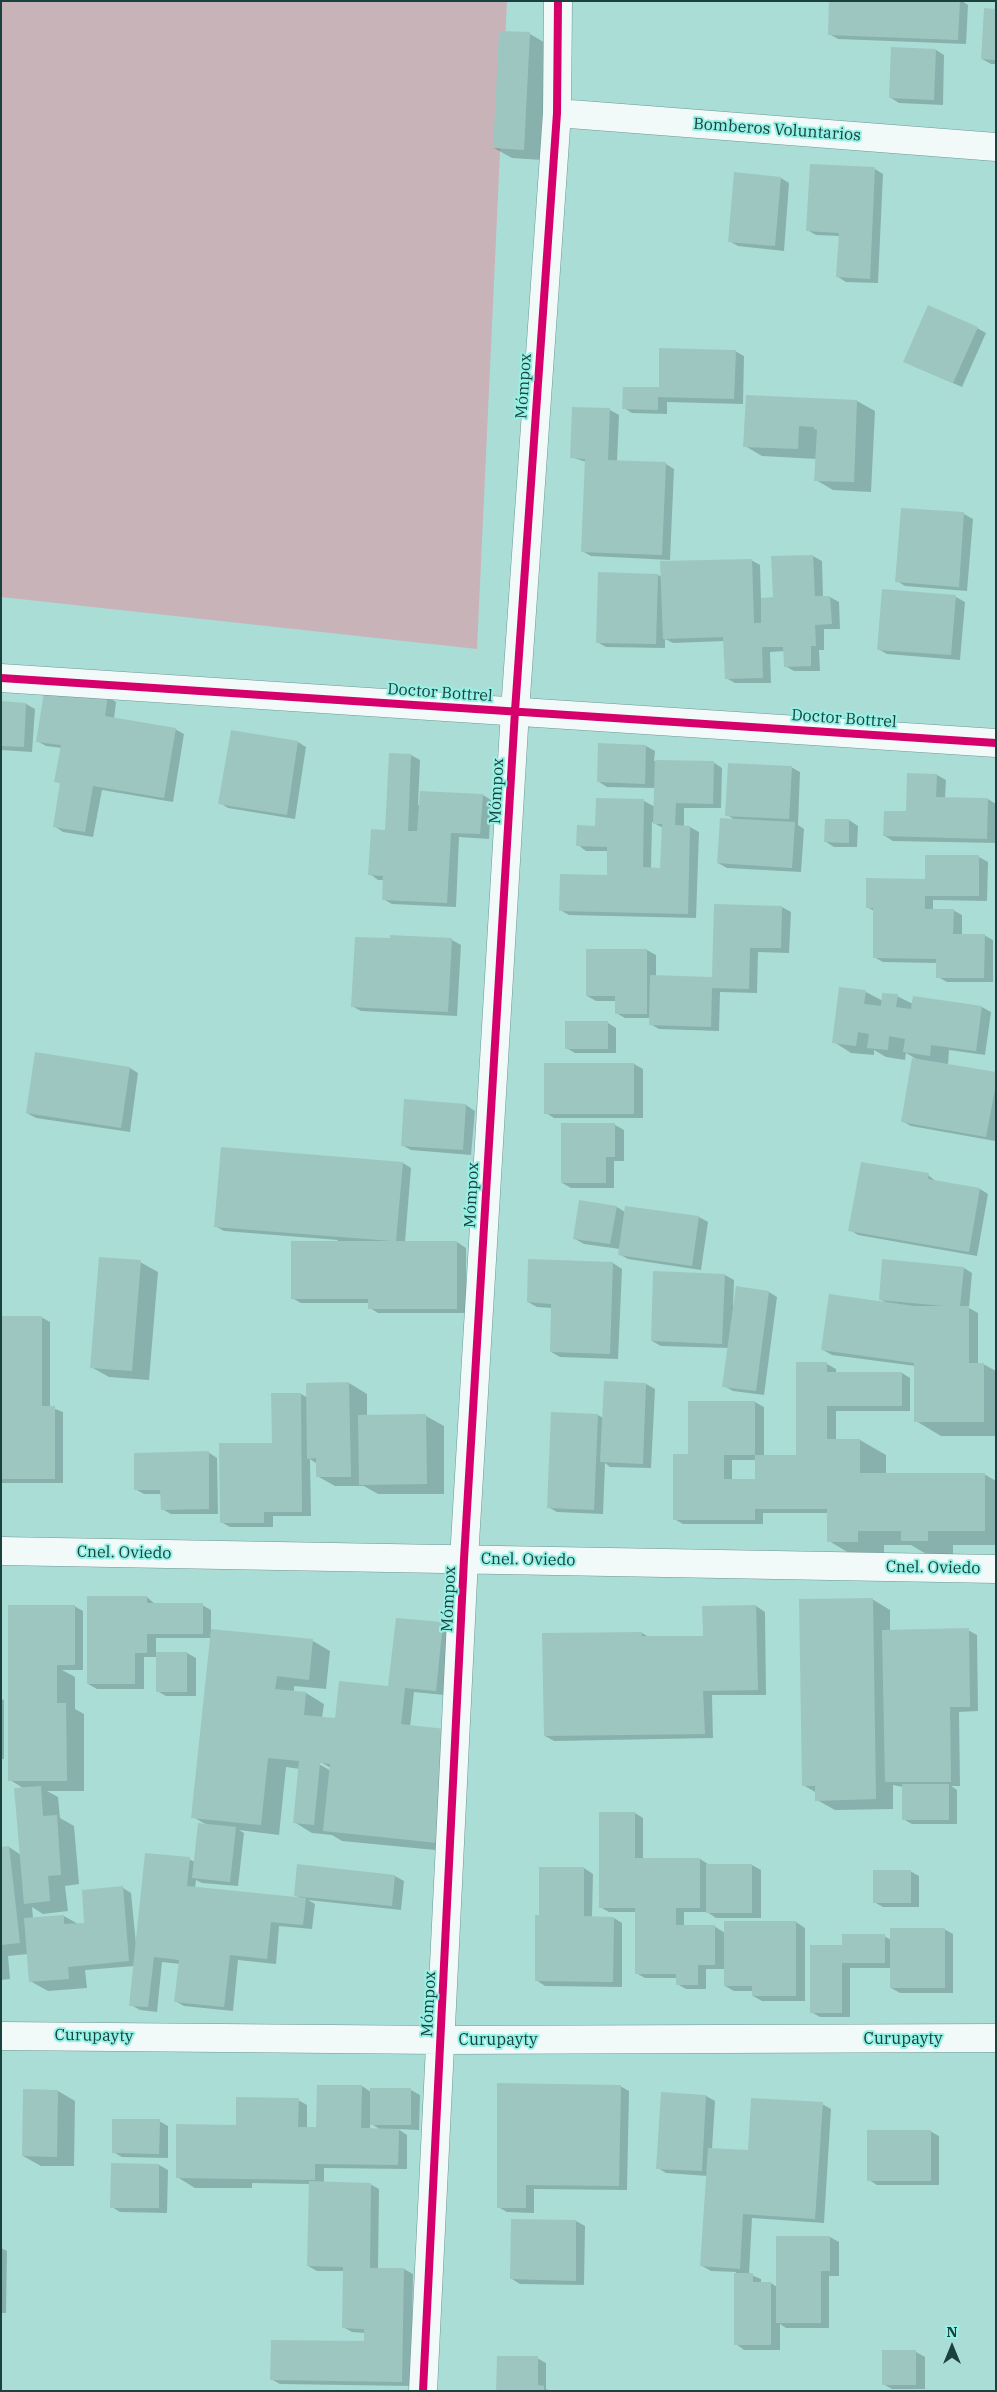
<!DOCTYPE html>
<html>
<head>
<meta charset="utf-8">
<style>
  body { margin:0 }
  #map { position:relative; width:997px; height:2392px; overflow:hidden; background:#abddd7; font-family:"IBM Plex Serif",serif }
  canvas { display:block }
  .frame { position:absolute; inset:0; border:2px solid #1a413d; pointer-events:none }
  .north { position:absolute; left:927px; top:2322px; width:50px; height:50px; -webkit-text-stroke:4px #96f2e6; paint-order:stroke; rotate:0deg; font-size:14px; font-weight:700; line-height:20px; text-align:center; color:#1a413d }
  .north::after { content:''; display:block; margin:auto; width:18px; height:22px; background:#1a413d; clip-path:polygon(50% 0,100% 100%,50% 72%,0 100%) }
</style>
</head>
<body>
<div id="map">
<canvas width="997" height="2392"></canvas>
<div class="frame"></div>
<div class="north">N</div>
</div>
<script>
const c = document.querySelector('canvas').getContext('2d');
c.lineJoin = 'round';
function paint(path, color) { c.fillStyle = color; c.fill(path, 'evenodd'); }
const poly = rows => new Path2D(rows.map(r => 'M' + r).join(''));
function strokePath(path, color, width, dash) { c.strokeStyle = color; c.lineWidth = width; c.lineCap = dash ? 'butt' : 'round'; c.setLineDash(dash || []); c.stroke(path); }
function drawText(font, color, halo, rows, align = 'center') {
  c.font = font + ' "IBM Plex Serif",serif'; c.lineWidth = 4; c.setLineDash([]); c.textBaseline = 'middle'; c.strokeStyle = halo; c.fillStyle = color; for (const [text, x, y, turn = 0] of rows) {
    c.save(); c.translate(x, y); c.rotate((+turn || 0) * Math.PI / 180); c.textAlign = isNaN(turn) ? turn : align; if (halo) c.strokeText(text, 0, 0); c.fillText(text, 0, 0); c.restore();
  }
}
const green = poly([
  [1,1,507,1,477,649,1,597]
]);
const shadow = poly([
  [831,1,962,1,968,5,966,44,838,39,829,34],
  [996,10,996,64,991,64,982,59],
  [530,34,547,44,542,160,512,158,494,148],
  [936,50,944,55,943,105,899,103,891,98],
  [875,169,883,174,878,283,846,282,838,277,840,236,816,235,807,230],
  [781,178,789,183,784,251,738,246,729,241],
  [977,328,986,333,962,387,913,366],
  [735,351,744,356,743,404,667,402,667,414,632,413,624,408],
  [857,401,875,411,871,492,833,490,816,480,817,459,762,456,745,446],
  [573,408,610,410,619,415,617,461,666,464,674,469,670,560,591,556,582,551,586,462,571,457],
  [902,509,964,514,973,519,967,591,905,586,897,581],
  [813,556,822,561,823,597,830,597,839,602,840,629,824,629,824,650,819,650,820,671,794,671,785,666,785,651,770,652,771,683,735,683,726,678,725,641,673,643,665,639,665,648,606,647,597,642,658,575,662,577,751,560,760,565,761,599,774,599],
  [956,597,965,602,960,660,887,654,878,649],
  [108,697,116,702,114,719,175,729,184,734,173,802,102,790,93,837,63,832,54,826,61,784,56,781,62,748,46,746,37,741],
  [1,702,26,704,35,709,32,752,1,750],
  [298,742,306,747,295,819,228,808,220,803],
  [646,746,655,751,654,761,713,762,722,768,721,808,684,808,684,827,690,827,699,832,696,918,569,915,560,910,608,876,609,851,586,851,578,845,596,827,597,799,644,801,655,807,655,788,607,787,599,782],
  [652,822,663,828,662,869,651,869],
  [390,754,411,755,420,760,418,805,483,795,491,800,489,839,459,837,456,907,392,904,383,899,384,880,378,880,370,874,386,831],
  [791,767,800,772,798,825,804,829,801,872,727,868,718,863,735,820,727,815],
  [937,775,946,780,945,798,988,799,996,804,996,843,893,841,885,836,907,813],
  [826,820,849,820,858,826,857,847,834,847,826,842],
  [926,856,979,857,988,862,987,901,933,900,933,910,953,910,962,915,962,935,984,935,993,940,993,982,947,982,938,977,938,963,883,962,874,957,874,911,867,907,926,880],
  [782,907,791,912,789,953,758,952,757,993,720,992,719,1031,659,1029,650,1024,650,1018,625,1018,616,1013,616,1001,596,1001,587,996,587,950,647,950,656,955,656,977,713,978],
  [391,936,452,940,461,945,457,1016,361,1011,352,1006],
  [866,992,883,1001,897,996,913,1004,914,998,982,1007,991,1012,985,1055,949,1050,948,1065,996,1074,995,1141,911,1126,902,1121,918,1060,906,1053,905,1060,886,1057,874,1050,874,1055,851,1053,834,1042],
  [608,1023,616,1028,616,1053,575,1053,566,1048],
  [634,1064,643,1069,643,1118,554,1118,546,1113],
  [130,1068,138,1073,130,1132,36,1118,27,1113],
  [466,1105,475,1111,471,1155,411,1150,402,1145],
  [615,1125,624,1130,624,1161,614,1161,614,1188,571,1188,562,1183],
  [403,1163,411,1168,405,1242,457,1242,466,1248,466,1313,378,1313,370,1308,370,1303,301,1303,292,1298,338,1240,224,1231,215,1226],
  [928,1175,937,1182,980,1189,988,1194,977,1256,858,1235,850,1230],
  [617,1207,625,1212,626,1207,699,1217,708,1222,701,1270,628,1259,619,1254,620,1249,584,1244,575,1239],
  [529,1260,613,1263,622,1269,618,1359,560,1357,551,1352,553,1308,537,1307,528,1302],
  [140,1262,158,1272,149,1380,109,1377,91,1367],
  [964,1268,972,1273,969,1308,978,1313,978,1364,983,1364,996,1371,996,1436,941,1436,916,1421,916,1366,832,1355,823,1350,888,1304,880,1299],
  [655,1273,725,1275,734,1280,733,1306,769,1292,777,1297,764,1395,733,1391,724,1386,729,1348,661,1346,652,1341],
  [1,1317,41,1317,50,1322,50,1407,63,1412,63,1483,1,1483],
  [798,1364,827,1364,836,1369,836,1373,902,1373,910,1378,910,1411,836,1411,836,1440,860,1440,886,1455,886,1474,984,1474,996,1481,996,1545,953,1545,953,1555,928,1555,911,1545,884,1545,884,1556,854,1556,829,1541,829,1513,763,1513,763,1524,683,1524,674,1519,689,1456,755,1402,764,1407,764,1456,798,1456],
  [732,1460,757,1460,757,1480,732,1480],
  [349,1383,367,1394,367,1416,426,1416,444,1426,444,1494,378,1494,364,1486,335,1486,317,1476,317,1464,310,1459,311,1516,273,1516,273,1527,230,1527,221,1522,273,1444,301,1394,308,1398,308,1384],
  [646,1384,655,1389,651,1468,610,1467,605,1463,603,1514,557,1512,548,1507,598,1415,603,1418],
  [208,1452,217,1458,218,1514,171,1514,162,1509,162,1494,144,1494,135,1489],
  [147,1597,156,1605,202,1605,211,1610,211,1630,313,1641,330,1651,326,1689,294,1686,294,1692,306,1693,324,1704,322,1718,336,1719,389,1688,443,1624,451,1629,444,1695,414,1692,410,1727,444,1730,456,1852,342,1841,332,1835,312,1833,294,1822,300,1769,286,1767,279,1835,239,1830,244,1833,238,1886,202,1883,196,1880,195,1888,302,1899,295,1895,395,1876,404,1881,401,1910,308,1900,315,1904,312,1929,279,1926,276,1964,238,1960,233,2011,184,2006,175,2001,180,1964,162,1962,157,2012,140,2010,131,2005,135,1966,85,1970,87,1988,48,1991,30,1981,28,1954,8,1956,10,1979,1,1980,1,1848,9,1847,21,1855,23,1788,10,1780,74,1606,83,1611,83,1670,62,1670,75,1677,75,1709,84,1714,84,1791,47,1791,58,1797,60,1818,74,1826,79,1884,65,1886,68,1911,43,1914,32,1907,33,1918,64,1916,78,1924,85,1924,123,1888,131,1893,136,1944,189,1859,195,1862,207,1825,193,1817,211,1638,156,1638,156,1653,187,1653,196,1658,196,1696,166,1696,157,1691,157,1657,144,1657,144,1689,97,1689,88,1684],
  [315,1759,331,1768,331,1771,314,1761],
  [872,1599,890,1610,890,1631,968,1630,977,1635,978,1711,959,1712,960,1786,951,1786,957,1790,957,1824,912,1824,903,1819,903,1787,893,1785,893,1809,835,1810,817,1800,817,1793,803,1785],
  [756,1606,765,1612,766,1695,712,1695,713,1738,554,1741,545,1736,642,1633,649,1637,704,1637,704,1607],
  [1,1699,4,1700,4,1759,1,1759],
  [635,1813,643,1818,643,1859,700,1859,708,1864,752,1865,761,1870,761,1918,716,1918,707,1912,684,1912,684,1926,714,1926,725,1933,725,1922,796,1922,805,1928,805,2001,762,2001,753,1996,753,1991,734,1991,725,1986,725,1969,706,1969,706,1989,686,1989,677,1984,677,1978,645,1978,636,1973,636,1912,609,1912,600,1907],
  [584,1868,593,1874,592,1917,614,1918,622,1923,622,1987,545,1986,536,1980,540,1917],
  [910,1871,919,1876,919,1907,883,1907,874,1902],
  [944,1929,953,1934,953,1993,900,1993,891,1988,891,1968,850,1968,850,2017,820,2017,811,2012,843,1946,884,1936,891,1940],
  [318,2086,362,2086,371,2092,411,2090,420,2095,419,2130,398,2129,407,2135,407,2169,324,2168,324,2183,370,2184,379,2189,378,2269,404,2269,413,2274,411,2386,280,2384,271,2379,366,2343,366,2333,352,2332,343,2327,345,2271,317,2271,308,2266,310,2184,252,2183,252,2188,195,2188,177,2177,237,2127,298,2100,307,2105,307,2129,317,2129],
  [370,2123,381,2130,370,2129],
  [620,2086,629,2091,627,2190,534,2189,534,2213,507,2212,498,2207],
  [58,2091,75,2101,74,2166,41,2166,23,2156],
  [662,2093,706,2096,715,2101,712,2149,749,2152,822,2104,831,2109,824,2223,752,2218,749,2274,761,2279,761,2283,771,2283,777,2287,777,2237,830,2237,839,2242,839,2276,829,2276,829,2328,786,2328,780,2324,780,2350,744,2350,736,2344,736,2272,711,2271,702,2266,708,2176,666,2173,658,2168],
  [159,2121,168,2126,168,2158,122,2157,113,2152],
  [930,2131,939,2136,939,2185,877,2185,869,2180],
  [159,2165,168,2170,167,2213,120,2212,112,2207],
  [513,2220,576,2221,585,2226,584,2285,520,2284,512,2279],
  [1,2248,7,2251,6,2313,1,2313],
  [916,2352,925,2357,925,2389,892,2389,883,2384],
  [537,2358,546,2363,546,2389,550,2391,497,2391]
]);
const building = poly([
  [829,1,960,1,958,40,828,35],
  [984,8,996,9,996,60,981,59],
  [499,31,530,32,524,150,493,148],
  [891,47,936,49,934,100,889,98],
  [810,164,875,167,870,279,836,277,839,233,806,231],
  [734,172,781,177,775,246,728,242],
  [928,305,978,327,953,383,903,362],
  [659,348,736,350,734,399,658,397,658,410,622,409,623,387,659,387],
  [746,395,857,400,854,482,814,481,817,430,814,429,814,427,799,426,798,449,743,447],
  [572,407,610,408,608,460,666,462,662,555,581,552,585,459,570,458],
  [901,508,964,512,959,587,895,582],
  [813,555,815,596,830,596,832,624,815,625,816,646,811,646,811,666,784,667,783,647,762,647,763,678,725,679,723,637,663,639,660,561,752,559,754,623,761,623,761,598,773,597,771,556],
  [598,572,658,574,656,644,596,643],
  [882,589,956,595,951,655,877,650],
  [45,686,108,696,105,716,176,728,164,798,93,786,85,832,53,827,60,783,54,782,61,745,36,742],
  [1,701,26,703,24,747,1,746],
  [231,730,298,741,287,815,218,804],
  [598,743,646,745,645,784,597,782],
  [389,753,411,754,408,831,417,831,420,791,483,794,480,834,451,833,447,903,382,900,383,876,368,875,371,829,385,830],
  [655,760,714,761,713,804,676,803,675,825,690,826,688,914,559,911,560,874,607,875,607,847,576,846,577,825,595,826,596,798,644,799,643,867,660,868,662,824,653,824],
  [728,763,792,766,789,819,725,816],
  [907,773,937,774,936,797,988,798,987,839,883,836,884,811,906,811],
  [720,818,795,822,792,868,717,863],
  [825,819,849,819,849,843,824,842],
  [925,855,979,855,979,896,925,896,925,909,954,909,953,934,985,934,984,978,936,978,936,959,873,958,873,908,866,908,866,878,925,879],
  [714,904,782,906,781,948,750,948,749,989,712,988,711,1027,649,1025,650,975,712,977],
  [390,935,452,938,448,1012,351,1007,355,937,390,938],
  [586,949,647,949,647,1014,615,1014,615,996,586,996],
  [839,987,866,990,864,1004,881,1006,882,993,898,994,896,1007,911,1009,913,996,982,1006,976,1051,931,1045,930,1056,903,1052,905,1039,889,1036,888,1050,867,1048,869,1034,858,1032,856,1046,832,1043],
  [565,1021,608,1021,608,1049,565,1049],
  [35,1052,130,1067,121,1128,26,1113],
  [912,1058,996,1072,996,1084,986,1137,901,1122],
  [544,1063,634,1063,634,1114,544,1114],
  [404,1099,466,1104,463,1150,401,1146],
  [561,1123,615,1123,615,1157,606,1157,606,1183,561,1183],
  [221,1147,403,1162,396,1241,457,1241,457,1309,368,1309,368,1299,291,1299,291,1241,392,1241,214,1227],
  [861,1162,929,1173,928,1179,980,1188,969,1252,848,1231],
  [579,1200,617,1206,610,1244,573,1239],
  [625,1206,699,1216,692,1266,618,1255],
  [99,1257,141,1260,132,1371,90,1368],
  [528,1259,613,1262,610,1354,550,1352,551,1304,527,1302],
  [882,1259,964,1267,960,1306,969,1306,969,1363,984,1363,984,1422,914,1422,914,1363,821,1350,829,1294,914,1306,944,1306,879,1300],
  [653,1271,725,1274,722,1344,651,1341],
  [736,1286,769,1291,756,1391,722,1387],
  [1,1316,42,1316,42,1406,55,1406,55,1479,1,1479],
  [796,1362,827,1362,827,1372,902,1372,902,1406,827,1406,827,1439,860,1439,860,1473,985,1473,985,1531,928,1531,928,1541,901,1541,901,1531,858,1531,858,1542,827,1542,827,1509,755,1509,755,1520,673,1520,673,1454,688,1454,688,1401,755,1401,755,1455,796,1455],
  [724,1455,755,1455,755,1479,724,1479],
  [604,1381,646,1383,643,1464,600,1462],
  [349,1382,351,1477,316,1477,316,1458,307,1459,306,1383],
  [271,1393,301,1393,302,1512,264,1512,264,1523,220,1523,219,1443,272,1443],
  [551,1412,598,1414,594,1510,547,1508],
  [426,1414,427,1484,359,1485,358,1415],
  [209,1451,209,1509,161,1510,160,1490,134,1490,134,1453],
  [87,1596,147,1596,147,1603,203,1603,203,1634,147,1634,147,1653,135,1653,135,1684,87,1684],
  [873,1598,876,1799,815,1801,815,1786,802,1786,799,1599],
  [8,1605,75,1605,75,1665,57,1665,57,1703,66,1703,67,1781,8,1781],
  [756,1605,758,1690,703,1691,705,1734,544,1736,542,1633,642,1632,642,1636,703,1636,702,1606],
  [396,1618,443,1622,436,1691,405,1688,401,1724,445,1729,438,1792,444,1792,438,1843,323,1831,330,1764,320,1763,314,1825,293,1823,299,1761,268,1758,261,1825,191,1818,211,1629,313,1639,309,1680,277,1676,275,1689,306,1692,304,1715,335,1718,339,1681,388,1686],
  [969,1628,970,1707,950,1707,951,1782,885,1782,882,1630],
  [156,1652,187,1652,187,1692,156,1692],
  [902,1784,949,1784,949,1820,902,1820],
  [41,1786,43,1816,57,1815,61,1875,48,1876,50,1901,24,1904,14,1788],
  [599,1812,635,1812,635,1858,700,1858,700,1908,676,1908,676,1925,715,1925,715,1965,698,1965,698,1985,676,1985,676,1974,635,1974,635,1908,599,1908],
  [198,1823,236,1827,230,1882,192,1878],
  [9,1846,20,1943,1,1945,1,1847],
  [145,1853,190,1857,187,1886,306,1898,303,1925,271,1922,267,1959,230,1955,224,2007,174,2002,179,1960,154,1957,148,2007,129,2006],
  [297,1864,395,1875,392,1906,294,1896],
  [706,1864,752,1864,752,1913,706,1913],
  [539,1867,584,1867,584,1916,614,1917,613,1982,535,1981,535,1915,539,1915],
  [873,1870,911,1870,911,1903,873,1903],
  [123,1886,129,1961,68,1967,69,1979,29,1982,24,1918,64,1915,64,1924,84,1923,82,1890],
  [724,1921,796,1921,796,1996,752,1996,752,1986,724,1986],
  [890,1928,945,1928,945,1988,890,1988],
  [842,1934,885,1934,885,1963,842,1963,842,2013,810,2013,810,1945,842,1945],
  [497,2083,621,2085,619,2186,526,2185,526,2208,497,2208],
  [317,2085,362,2085,361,2128,399,2129,398,2165,315,2164,315,2180,176,2178,176,2124,236,2125,236,2097,299,2098,298,2127,316,2127],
  [370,2088,411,2088,411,2125,370,2125],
  [23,2089,58,2090,57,2157,22,2156],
  [661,2092,706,2095,702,2171,656,2169],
  [751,2098,823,2102,815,2219,743,2214,740,2269,700,2266,708,2148,748,2150],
  [112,2119,160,2119,159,2154,112,2153],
  [867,2130,931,2130,931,2181,867,2181],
  [111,2163,159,2164,159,2208,110,2208],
  [309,2181,371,2183,370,2268,404,2268,402,2382,270,2380,271,2340,364,2341,364,2329,342,2328,343,2267,307,2266],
  [511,2219,576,2220,576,2281,510,2279],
  [776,2236,830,2236,830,2271,821,2271,821,2323,776,2323],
  [734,2273,753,2273,753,2282,771,2282,771,2345,734,2345],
  [882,2350,916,2350,916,2385,882,2385],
  [497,2356,538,2356,538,2385,544,2386,544,2391,496,2391]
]);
const street = poly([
  [557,113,996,147],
  [1,678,996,743],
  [1,1551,996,1569],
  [1,2036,441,2040,996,2038],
  [423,2391,464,1559,515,711,557,113,558,1]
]);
const cycleway = poly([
  [1,678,996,743],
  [423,2391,464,1559,515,711,557,113,558,1]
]);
const streetNames = [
  ["Bomberos Voluntarios",777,130,4],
  ["Mómpox",524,386,-86],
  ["Doctor Bottrel",440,693,4],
  ["Doctor Bottrel",844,719,4],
  ["Mómpox",497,791,-87],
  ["Mómpox",472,1195,-87],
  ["Cnel. Oviedo",124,1553,1],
  ["Cnel. Oviedo",528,1560,1],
  ["Cnel. Oviedo",933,1568,1],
  ["Mómpox",449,1599,-87],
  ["Mómpox",429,2004,-87],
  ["Curupayty",94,2036,1],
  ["Curupayty",903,2039],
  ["Curupayty",498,2040]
];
paint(green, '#c8b3b9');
paint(shadow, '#0003');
paint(building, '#9ec6c1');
strokePath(street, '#6c9793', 29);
strokePath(street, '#f2faf9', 28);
strokePath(cycleway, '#d6006c', 8);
drawText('16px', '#1a413d', '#96f2e6', streetNames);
</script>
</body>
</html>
